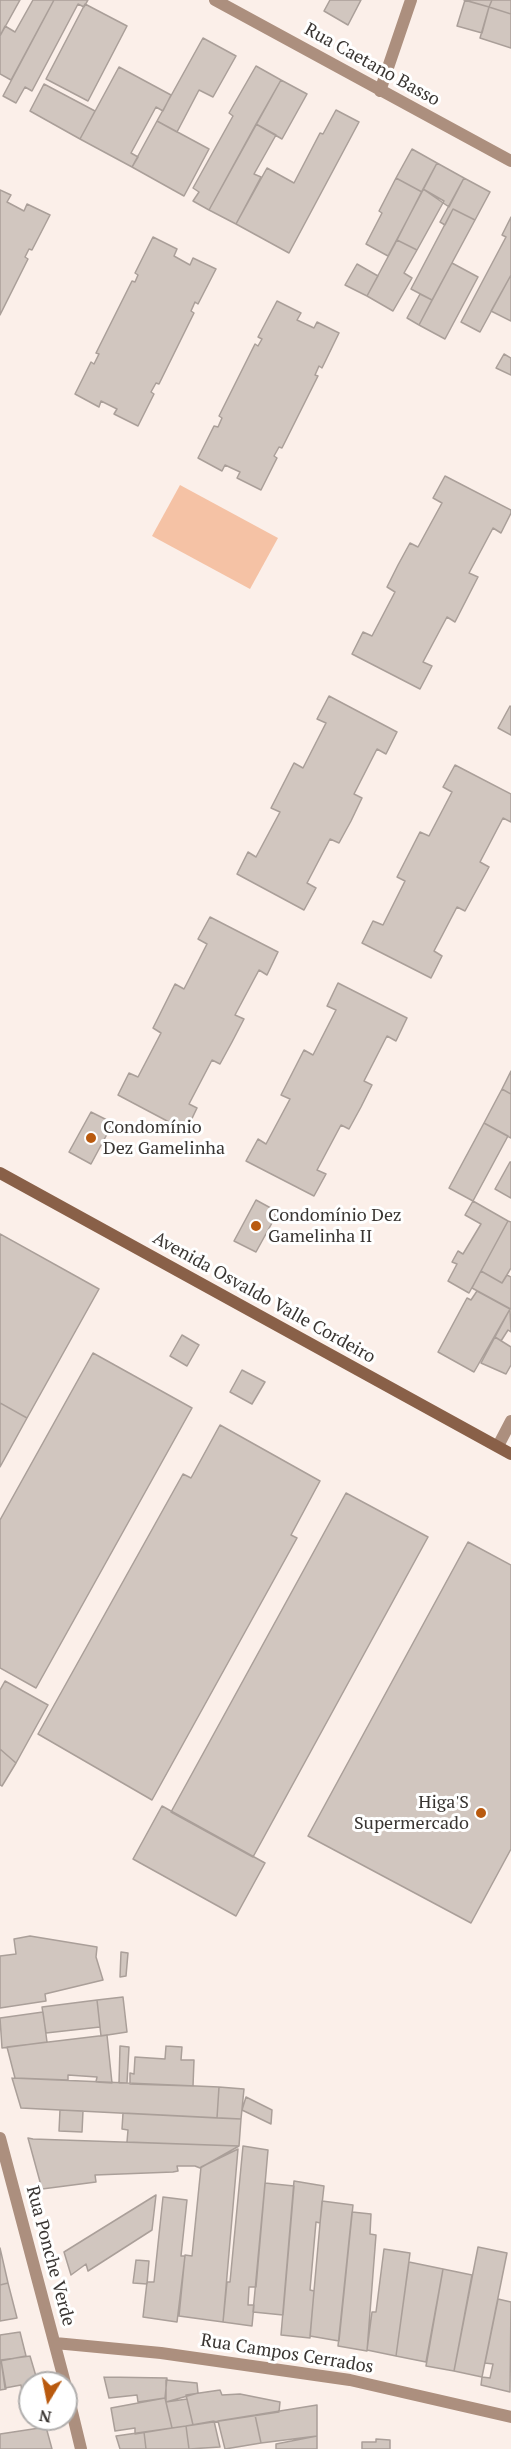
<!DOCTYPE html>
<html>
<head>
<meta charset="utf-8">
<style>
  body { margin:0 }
  #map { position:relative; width:511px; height:2449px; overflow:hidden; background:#fbefe9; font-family:"PT Serif",serif }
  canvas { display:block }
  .north { position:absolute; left:18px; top:2371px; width:60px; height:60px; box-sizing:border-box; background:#fff; border:2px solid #b0aead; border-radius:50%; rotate:190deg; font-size:16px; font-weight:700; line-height:24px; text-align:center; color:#393532 }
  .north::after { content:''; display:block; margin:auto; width:21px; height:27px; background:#b95a0f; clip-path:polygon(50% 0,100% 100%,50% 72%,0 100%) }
</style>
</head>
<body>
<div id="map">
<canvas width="511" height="2449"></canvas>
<div class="north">N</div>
</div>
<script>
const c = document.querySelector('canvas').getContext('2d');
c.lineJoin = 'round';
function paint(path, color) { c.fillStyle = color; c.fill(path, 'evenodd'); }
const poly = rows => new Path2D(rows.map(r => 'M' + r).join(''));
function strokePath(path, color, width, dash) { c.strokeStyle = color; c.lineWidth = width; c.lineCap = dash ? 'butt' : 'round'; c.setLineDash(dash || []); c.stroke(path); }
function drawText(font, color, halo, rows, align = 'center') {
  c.font = font + ' "PT Serif",serif'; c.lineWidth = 6; c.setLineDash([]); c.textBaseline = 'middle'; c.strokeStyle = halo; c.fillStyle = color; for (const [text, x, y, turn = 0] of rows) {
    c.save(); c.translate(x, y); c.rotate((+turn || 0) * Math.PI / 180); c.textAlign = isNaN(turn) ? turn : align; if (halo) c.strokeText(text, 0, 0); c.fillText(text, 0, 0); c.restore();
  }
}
const green = poly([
  [180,485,278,538,250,589,152,536]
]);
const building = poly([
  [0,0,20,0,0,36,0,0],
  [33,0,54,0,11,80,0,74,0,36,5,26,15,32,33,0],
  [54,0,88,0,84,7,78,4,32,91,25,87,16,103,3,96,54,0],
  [330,0,361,0,348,25,324,11,330,0],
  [464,0,492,0,489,7,464,0],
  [465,0,489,7,482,33,457,26,465,0],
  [492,0,511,0,511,14,489,7,492,0],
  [85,4,127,26,88,101,46,79,85,4],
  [489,7,511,14,511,48,480,38,489,7],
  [203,38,236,56,213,97,199,90,177,132,157,121,203,38],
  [256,66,281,80,209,210,193,201,199,192,193,188,233,116,229,113,256,66],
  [119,67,171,95,163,111,156,107,131,153,138,157,132,167,80,139,119,67],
  [281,80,307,94,282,139,256,124,281,80],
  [44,84,95,111,80,139,30,111,44,84],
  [336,110,359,122,289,253,236,224,267,168,294,183,320,133,323,134,336,110],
  [157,121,209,149,184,196,132,167,157,121],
  [256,124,276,135,254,174,261,177,236,224,209,210,256,124],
  [412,149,437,163,422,192,396,178,412,149],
  [437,163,464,178,449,207,423,189,437,163],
  [396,178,422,192,388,256,366,244,382,213,379,211,396,178],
  [464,178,490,192,475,220,453,209,445,225,440,222,464,178],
  [423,189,444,201,417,250,397,240,423,189],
  [0,190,11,195,7,202,24,211,27,204,50,215,32,250,29,249,25,257,28,259,0,315,0,190],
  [453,209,475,220,432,300,411,289,453,209],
  [511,217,511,275,480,332,461,322,506,237,502,235,511,217],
  [153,237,177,249,174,256,190,265,193,258,216,269,198,304,195,302,191,311,194,313,159,384,156,383,151,392,154,394,138,426,114,414,117,409,101,401,99,407,75,394,91,362,94,364,99,354,96,353,132,281,135,282,138,275,135,273,153,237],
  [397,240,417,250,404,273,412,278,393,311,367,296,397,240],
  [452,263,478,277,445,339,419,325,452,263],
  [357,264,378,276,367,296,345,285,357,264],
  [511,275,511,321,491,311,511,275],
  [420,294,432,300,419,325,407,318,420,294],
  [277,301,301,313,297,320,314,328,317,322,339,333,322,368,319,366,315,375,318,376,282,448,279,447,274,456,277,458,261,490,237,478,240,472,225,465,222,471,198,458,214,426,218,427,222,418,219,416,255,344,258,346,262,339,258,337,277,301],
  [504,354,511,358,511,375,496,368,504,354],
  [445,476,511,510,511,513,501,533,493,528,469,573,478,577,455,622,447,617,423,662,432,666,420,689,352,654,363,632,372,636,395,592,387,587,398,565,410,543,418,547,442,503,433,498,445,476],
  [329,696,397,732,386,754,377,749,354,794,362,798,351,821,339,843,330,839,307,883,316,888,304,910,237,874,248,852,256,857,280,812,271,808,294,763,303,768,326,723,317,719,329,696],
  [510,706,511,707,511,735,498,728,510,706],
  [455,765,511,794,511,822,503,818,480,862,489,867,465,911,457,907,434,951,442,956,431,978,362,943,373,921,383,925,405,881,397,877,420,832,429,836,452,792,443,787,455,765],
  [210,917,278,952,267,975,259,970,235,1015,244,1019,232,1042,220,1064,212,1060,189,1104,197,1108,186,1131,118,1095,129,1073,138,1077,161,1033,153,1028,175,984,184,989,207,944,198,939,210,917],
  [338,983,407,1018,396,1041,387,1036,364,1081,372,1085,361,1107,349,1129,341,1125,317,1170,326,1174,314,1196,246,1161,258,1139,266,1144,290,1099,281,1095,304,1050,313,1055,336,1010,327,1006,338,983],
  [511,1071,511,1094,502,1089,511,1071],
  [502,1089,511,1094,511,1138,484,1123,502,1089],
  [91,1112,113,1123,91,1164,69,1152,91,1112],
  [484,1123,508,1136,473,1201,449,1188,484,1123],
  [510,1162,511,1162,511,1198,495,1189,510,1162],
  [256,1200,278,1212,256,1252,234,1241,256,1200],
  [473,1201,508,1221,469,1293,448,1281,457,1264,452,1262,458,1251,463,1254,481,1224,465,1215,473,1201],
  [508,1221,511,1222,511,1268,502,1283,481,1271,508,1221],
  [0,1234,99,1289,27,1418,0,1403,0,1234],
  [481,1271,502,1283,507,1275,511,1277,511,1309,472,1288,481,1271],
  [477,1291,510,1309,474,1372,438,1352,467,1298,471,1300,477,1291],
  [510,1309,511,1332,508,1330,501,1341,495,1337,510,1309],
  [182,1335,199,1345,187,1366,170,1356,182,1335],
  [495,1337,511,1347,511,1365,506,1374,481,1363,495,1337],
  [93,1353,192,1408,36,1688,0,1668,0,1520,93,1353],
  [242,1370,265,1382,252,1404,230,1392,242,1370],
  [0,1403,27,1418,0,1467,0,1403],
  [220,1425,320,1481,291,1535,297,1538,152,1800,38,1734,183,1474,191,1478,220,1425],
  [346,1493,428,1537,253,1857,171,1812,346,1493],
  [468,1542,511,1565,511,1849,471,1923,308,1836,468,1542],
  [5,1681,48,1705,16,1763,0,1749,0,1690,5,1681],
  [0,1749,16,1763,2,1786,0,1785,0,1749],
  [162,1806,265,1863,236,1916,133,1859,162,1806],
  [30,1936,97,1947,96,1957,103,1980,45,1994,46,2001,0,2008,0,1956,16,1954,14,1939,30,1936],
  [121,1952,128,1953,126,1976,120,1977,121,1952],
  [123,1997,127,2032,101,2036,97,2000,123,1997],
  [97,2000,100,2027,46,2033,42,2007,97,2000],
  [43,2012,47,2042,2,2048,0,2018,43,2012],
  [107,2035,112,2083,96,2082,97,2077,68,2075,68,2080,15,2078,7,2047,107,2035],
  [120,2046,129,2047,127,2083,119,2083,120,2046],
  [166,2046,182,2047,181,2060,194,2060,193,2086,130,2084,130,2073,134,2074,135,2057,165,2059,166,2046],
  [12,2078,219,2087,217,2118,21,2108,12,2078],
  [219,2087,244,2089,241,2119,217,2118,219,2087],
  [246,2097,272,2110,271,2124,242,2110,246,2097],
  [60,2110,83,2111,82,2132,59,2131,60,2110],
  [123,2113,241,2119,239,2146,127,2142,128,2130,122,2129,123,2113],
  [28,2138,33,2139,239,2146,200,2168,195,2166,177,2166,178,2171,173,2172,95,2175,96,2182,42,2189,28,2138],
  [243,2146,268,2150,256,2287,249,2287,248,2305,254,2305,252,2326,223,2322,227,2282,230,2282,243,2146],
  [238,2149,223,2322,179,2316,185,2255,192,2256,201,2167,238,2149],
  [294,2181,324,2186,320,2223,316,2222,310,2290,314,2291,310,2338,281,2335,294,2181],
  [265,2183,294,2186,283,2315,253,2312,265,2183],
  [156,2195,152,2230,88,2271,86,2264,71,2275,64,2252,156,2195],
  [163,2197,187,2200,181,2256,185,2256,177,2322,143,2317,147,2282,154,2282,163,2197],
  [322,2201,353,2205,339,2341,310,2336,322,2201],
  [352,2212,371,2214,370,2234,376,2235,367,2351,338,2346,352,2212],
  [478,2247,507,2253,482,2377,454,2371,478,2247],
  [0,2248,8,2283,0,2285,0,2248],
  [384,2249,410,2253,396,2356,367,2350,372,2312,376,2312,384,2249],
  [136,2260,149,2261,147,2284,133,2283,136,2260],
  [409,2262,443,2269,426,2362,396,2356,409,2262],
  [443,2269,472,2275,454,2371,426,2366,443,2269],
  [8,2283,17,2318,0,2321,0,2285,8,2283],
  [498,2299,511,2302,510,2392,481,2385,482,2377,490,2378,493,2364,485,2363,498,2299],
  [20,2332,26,2356,0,2361,0,2335,20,2332],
  [30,2356,38,2383,30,2383,30,2391,22,2392,21,2385,5,2388,1,2360,30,2356],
  [1,2360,6,2389,0,2390,0,2361,1,2360],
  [104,2377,167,2378,165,2398,138,2402,137,2395,109,2398,104,2377],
  [166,2380,197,2383,198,2393,166,2402,166,2380],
  [220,2390,222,2395,240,2394,280,2402,279,2412,193,2425,186,2395,220,2390],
  [165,2398,172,2428,135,2434,135,2428,115,2431,111,2408,165,2398],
  [187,2399,193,2425,172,2428,166,2402,187,2399],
  [317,2405,317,2436,261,2443,255,2415,317,2405],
  [255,2415,261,2443,225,2449,218,2421,255,2415],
  [214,2421,220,2447,189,2449,186,2426,214,2421],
  [186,2426,189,2449,146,2449,144,2432,186,2426],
  [46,2427,52,2449,0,2449,0,2434,46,2427],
  [144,2432,146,2449,120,2449,116,2436,144,2432],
  [317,2436,317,2449,276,2449,276,2444,317,2436],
  [376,2439,390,2440,390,2449,362,2449,362,2442,376,2442,376,2439]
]);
const street = poly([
  [215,0,511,161],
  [380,91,411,0],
  [498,1446,511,1421],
  [0,2138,65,2383],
  [55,2343,161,2353,350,2380,511,2417],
  [66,2387,81,2449]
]);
const secondary = poly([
  [0,1173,511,1454]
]);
const markers = [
  [91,1138,6,"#b95a0f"],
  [256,1226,6,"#b95a0f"],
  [481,1813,6,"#b95a0f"]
];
const streetNames = [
  ["Rua Caetano Basso",372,65,29],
  ["Avenida Osvaldo Valle Cordeiro",264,1298,29],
  ["Rua Ponche Verde",50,2256,75],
  ["Rua Campos Cerrados",287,2354,9]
];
const poiNames = [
  ["Condomínio",103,1128],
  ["Dez Gamelinha",103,1149],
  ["Condomínio Dez",268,1216],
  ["Gamelinha II",268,1237],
  ["Higa'S",469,1803,"right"],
  ["Supermercado",469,1824,"right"]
];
paint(green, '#f5c2a5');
paint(building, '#d1c6bf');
strokePath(building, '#aa9f99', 1.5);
strokePath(street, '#ac8f7e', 12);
strokePath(secondary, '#896048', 12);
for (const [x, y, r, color] of markers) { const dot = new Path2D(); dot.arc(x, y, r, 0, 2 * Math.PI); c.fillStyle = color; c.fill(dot); strokePath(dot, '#fff', 2); }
drawText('18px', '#393532', '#fff', streetNames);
drawText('18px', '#393532', '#fff', poiNames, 'left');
</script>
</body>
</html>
